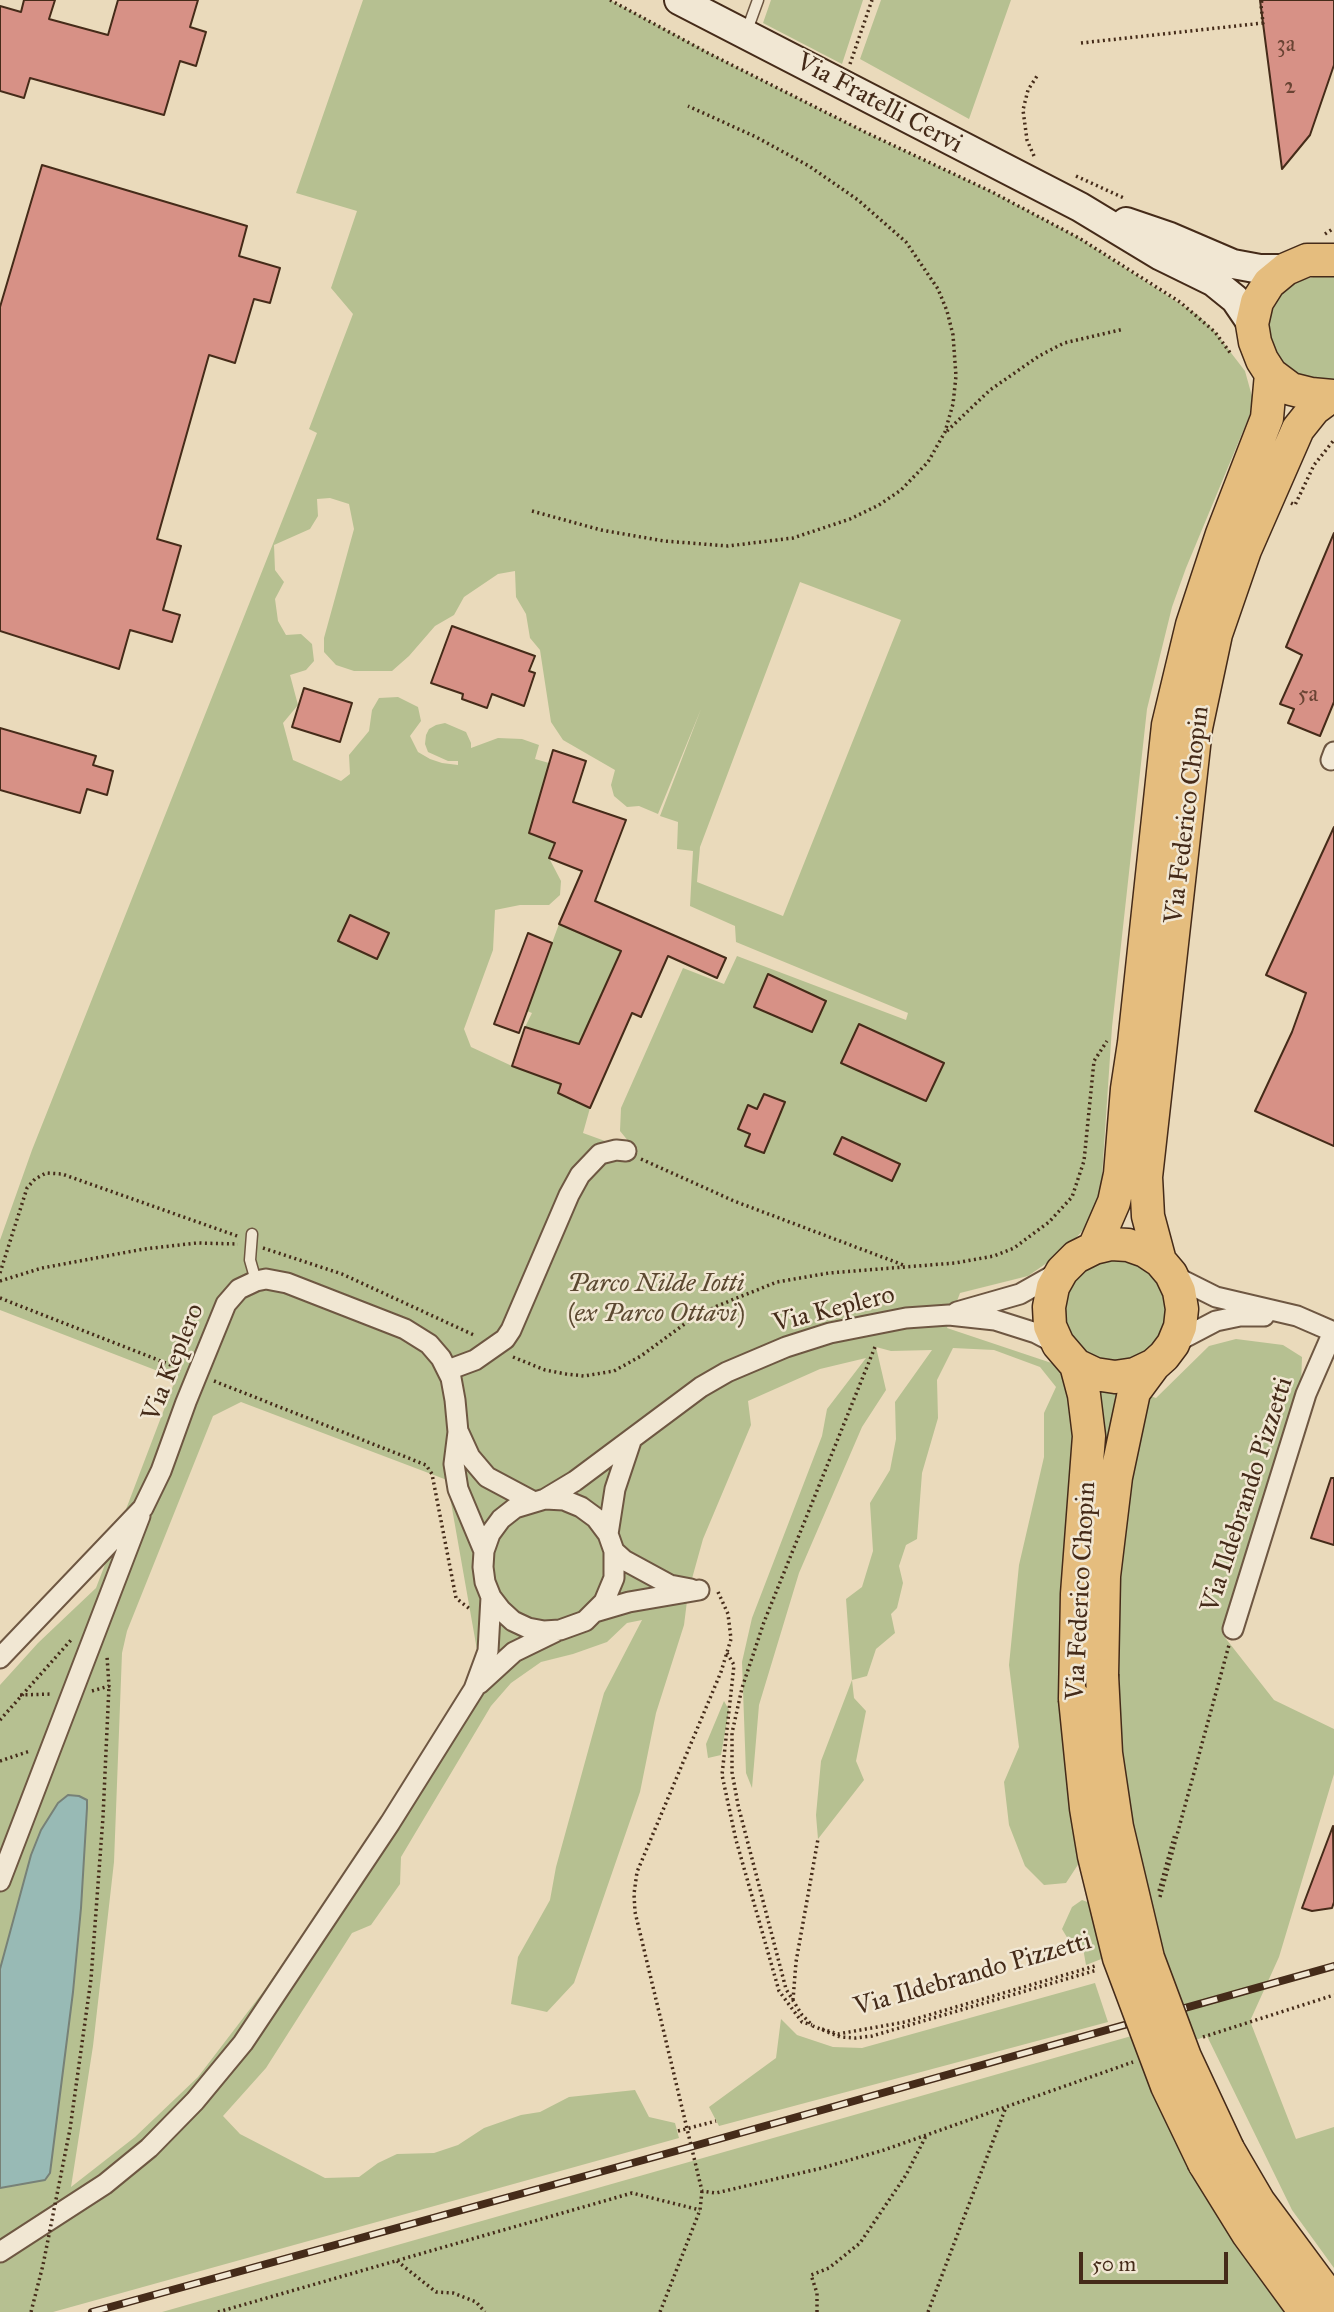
<!DOCTYPE html>
<html>
<head>
<meta charset="utf-8">
<style>
  body { margin:0 }
  #map { position:relative; width:1334px; height:2312px; overflow:hidden; background:#eadabb; font-family:"IM FELL Great Primer",serif }
  canvas { display:block }
  .scale { position:absolute; left:1079px; top:2252px; width:149px; height:32px; box-sizing:border-box; border:4px solid #452b19; border-top:0; padding-left:9px; font-size:21px; line-height:24px; white-space:nowrap; color:#452b19; -webkit-text-stroke:5px #f1e7d3; paint-order:stroke }
</style>
</head>
<body>
<div id="map">
<canvas width="1334" height="2312"></canvas>
<div class="scale">50 m</div>
</div>
<script>
const c = document.querySelector('canvas').getContext('2d');
c.lineJoin = 'round';
function paint(path, color) { c.fillStyle = color; c.fill(path, 'evenodd'); }
const poly = rows => new Path2D(rows.map(r => 'M' + r).join(''));
function strokePath(path, color, width, dash) { c.strokeStyle = color; c.lineWidth = width; c.lineCap = dash ? 'butt' : 'round'; c.setLineDash(dash || []); c.stroke(path); }
function drawText(font, color, halo, rows, align = 'center') {
  c.font = font + ' "IM FELL Great Primer",serif'; c.lineWidth = 5; c.setLineDash([]); c.textBaseline = 'middle'; c.strokeStyle = halo; c.fillStyle = color; for (const [text, x, y, turn = 0] of rows) {
    c.save(); c.translate(x, y); c.rotate((+turn || 0) * Math.PI / 180); c.textAlign = isNaN(turn) ? turn : align; if (halo) c.strokeText(text, 0, 0); c.fillText(text, 0, 0); c.restore();
  }
}
const green = poly([
  [363,0,610,0,732,65,865,132,992,192,1079,238,1199,316,1215,332,1245,371,1253,400,1251,412,1186,568,1172,607,1147,709,1112,1027,1102,1176,1098,1205,1089,1223,1076,1238,1054,1258,1028,1276,960,1293,947,1328,1156,1398,1209,1346,1236,1339,1283,1345,1302,1357,1301,1386,1223,1635,1274,1700,1334,1729,1334,1774,1279,1957,1250,2021,1296,2139,1334,2127,1334,2268,1292,2210,1207,2036,1144,2058,1239,2240,1284,2312,162,2312,1135,2035,1109,1956,1086,1965,1083,1948,1071,1944,1062,1929,1072,1907,1082,1900,1093,1904,1083,1857,1066,1883,1044,1885,1025,1866,1009,1825,1004,1782,1019,1747,1009,1665,1019,1565,1044,1457,1044,1413,1056,1387,1040,1367,994,1350,953,1348,937,1380,938,1418,922,1473,917,1539,906,1545,899,1566,903,1583,897,1608,891,1614,895,1633,876,1649,867,1676,852,1680,854,1698,866,1711,856,1761,864,1780,818,1839,816,1815,821,1761,852,1680,846,1599,862,1587,873,1551,870,1503,890,1470,896,1439,895,1402,932,1350,891,1351,876,1347,886,1390,862,1427,799,1573,759,1705,752,1788,746,1773,742,1662,752,1618,822,1436,827,1409,866,1358,820,1369,748,1401,751,1425,703,1539,688,1593,684,1625,656,1713,640,1792,574,1983,547,2012,511,2004,518,1957,550,1900,556,1867,604,1693,642,1620,627,1623,607,1642,573,1654,541,1662,511,1683,491,1706,401,1857,400,1884,371,1925,352,1933,266,2068,223,2116,240,2134,325,2178,359,2177,378,2163,397,2154,434,2153,458,2145,484,2128,521,2115,540,2112,569,2097,635,2090,649,2117,675,2123,679,2138,53,2312,0,2312,0,1685,38,1643,96,1588,176,1378,0,1310,0,1240,32,1150,317,433,309,429,353,314,331,288,357,211,296,193],
  [330,498,349,504,354,529,324,638,324,652,336,665,354,671,392,671,409,656,435,626,454,615,464,597,498,574,515,571,516,597,526,614,530,638,540,650,551,722,563,740,615,770,611,785,614,796,627,807,639,806,658,814,701,709,660,816,678,822,677,849,693,851,690,906,735,926,736,942,908,1013,906,1020,737,956,724,984,683,968,621,1108,620,1131,638,1153,583,1133,590,1108,558,1092,623,952,559,924,527,1011,532,1013,525,1027,573,1042,558,1083,512,1066,471,1047,464,1029,493,950,495,910,520,905,549,905,560,895,561,881,549,858,555,843,529,832,549,763,535,759,539,745,522,739,498,738,471,748,471,743,466,732,445,723,436,725,429,729,426,735,425,744,428,752,448,761,458,761,458,765,442,763,430,759,418,752,410,736,421,721,418,707,398,697,379,698,372,710,369,731,349,755,350,774,341,781,293,760,283,723,298,705,290,675,306,670,314,661,312,644,301,634,286,635,278,621,275,599,284,582,275,570,274,545,310,529,318,516,317,499],
  [800,582,901,620,783,916,697,882,700,847],
  [389,933,377,959,338,941],
  [241,1402,447,1480,477,1650,466,1684,355,1859,263,1992,198,2077,135,2137,71,2187,93,2046,114,1862,122,1653,127,1631,213,1416],
  [771,0,863,0,842,64,763,23],
  [881,0,1011,0,969,119,860,59],
  [1317,276,1334,277,1334,381,1329,382,1296,376,1283,366,1273,352,1269,336,1269,319,1275,304,1285,290,1299,281],
  '1065 1311a50 50 0 1 1 100 0a50 50 0 1 1-100 0Z',
  [724,1701,729,1710,721,1755,708,1758,706,1744],
  [1095,1983,1108,2022,719,2126,709,2107,776,2058,781,2019,797,2035,833,2047,862,2048]
]);
const water = poly([
  [68,1795,79,1796,87,1800,87,1808,81,1908,73,1992,50,2173,45,2180,0,2188,0,1969,31,1855,41,1830,58,1803,68,1795]
]);
const building = poly([
  [24,0,55,0,49,19,108,35,118,0,198,0,190,27,206,32,196,66,180,61,164,115,30,78,24,98,0,91,0,6,21,12,24,0],
  [1260,0,1334,0,1334,65,1310,135,1282,169,1260,0],
  [42,165,247,226,239,256,280,268,270,303,254,299,235,363,209,355,157,539,181,546,163,610,180,615,172,642,130,630,119,669,0,631,0,307,42,165],
  [1334,533,1334,702,1320,736,1288,723,1294,709,1280,704,1302,655,1286,647,1334,533],
  [452,626,535,656,529,671,535,673,524,706,492,694,487,708,462,699,463,694,431,683,452,626],
  [304,688,352,703,340,742,292,727,304,688],
  [0,728,96,756,93,765,113,771,107,795,87,789,80,813,0,790,0,728],
  [553,750,586,761,573,802,626,820,595,901,726,958,717,978,668,956,641,1017,632,1013,590,1108,558,1093,561,1084,512,1066,525,1027,579,1044,621,951,559,924,582,871,549,858,555,843,529,833,553,750],
  [1334,827,1334,1146,1255,1111,1292,1032,1306,993,1266,975,1334,827],
  [350,915,389,933,377,959,338,941,350,915],
  [528,933,552,943,519,1033,494,1024,528,933],
  [768,974,826,1001,812,1032,754,1007,768,974],
  [859,1024,944,1063,926,1101,841,1063,859,1024],
  [764,1094,785,1102,764,1153,745,1146,750,1134,738,1129,748,1105,757,1109,764,1094],
  [842,1137,900,1164,892,1181,834,1154,842,1137],
  [1331,1478,1334,1478,1334,1545,1311,1538,1331,1478],
  [1333,1826,1334,1902,1332,1908,1312,1911,1302,1908,1333,1826]
]);
const path = poly([
  [610,0,708,53,865,132,992,192,1079,238,1180,302,1215,332,1231,354],
  [1081,43,1263,23,1261,5,1262,0],
  [850,64,872,0],
  [1034,156,1027,140,1023,110,1028,90,1037,76],
  [1076,176,1126,199],
  [1325,234,1334,228],
  [947,431,990,390,1039,356,1064,343,1124,329],
  [1291,503,1295,505,1314,465,1334,440],
  [532,511,601,530,664,541,728,546,793,538,850,519,879,505,901,490,928,462,945,432,953,404,956,376,953,335,947,311,938,289,906,242,858,200,809,166,756,137,688,106],
  [641,1159,734,1201,906,1266],
  [263,1248,342,1274,476,1336],
  [0,1273,27,1188,35,1179,46,1173,62,1174,240,1237],
  [0,1281,42,1268,144,1249,197,1243,238,1244],
  [0,1298,181,1369],
  [875,1347,764,1622,742,1688,732,1733,732,1772,738,1805,786,1989,802,2015,813,2026,840,2037,856,2038,872,2036,1097,1970],
  [513,1357,545,1370,566,1374,584,1376,614,1371,641,1356,686,1323,717,1306,777,1282,829,1273,955,1263,994,1256,1014,1248,1049,1222,1072,1197,1084,1161,1094,1061,1107,1041],
  [214,1381,426,1465,432,1474,456,1598,471,1610],
  [718,1592,728,1614,731,1639,721,1672,637,1872,634,1894,635,1912,702,2191,716,2193,822,2168,884,2150,1133,2062],
  [727,1653,734,1665,722,1775,736,1840,779,1991,802,2022,812,2025],
  [92,1691,109,1686,107,1656],
  [20,1695,53,1694],
  [0,1720,71,1640],
  [0,1761,30,1751],
  [1159,1891,1175,1834],
  [1160,1897,1229,1645],
  [793,2000,796,1962,818,1839],
  [822,2029,838,2034,905,2022,1095,1966],
  [1203,2037,1334,1995],
  [397,2261,436,2292,453,2293,476,2302,485,2312],
  [218,2312,632,2193,700,2210],
  [660,2312,700,2210,702,2191],
  [817,2312,817,2293,811,2275,829,2268,860,2243,906,2175,926,2136],
  [928,2312,1006,2107]
]);
const lane = poly([
  [746,33,758,0],
  [252,1234,250,1260,256,1281]
]);
const street = poly([
  [1331,760,1334,752],
  [1172,1275,1216,1297,1297,1316,1334,1332],
  [957,1312,1020,1294,1059,1272],
  [1174,1343,1216,1321,1240,1316,1264,1316],
  [448,1370,475,1360,505,1339,511,1330,569,1195,580,1175,600,1154,616,1150,626,1151],
  [459,1433,470,1457,487,1477,532,1501],
  [545,1499,564,1500,581,1507,596,1518,608,1534,614,1551,614,1578,604,1602,585,1621,560,1630,544,1631,528,1628,513,1621,501,1610,491,1597,485,1582,483,1567,484,1551,490,1534,501,1519,515,1508,545,1499,575,1481,701,1387,727,1372,786,1347,830,1333,906,1318,949,1315,995,1320,1036,1333,1057,1344],
  [608,1534,615,1489,631,1441],
  [614,1551,624,1560,670,1585,691,1589],
  [595,1612,629,1602,699,1590],
  [1233,1629,1306,1394,1333,1332],
  [0,1658,143,1508,161,1471,186,1402,226,1304,239,1289,256,1281,266,1279,287,1283,405,1329,429,1344,441,1358,451,1378,455,1400,458,1432,454,1464,458,1489,484,1551],
  [479,1684,514,1652,555,1632],
  [0,1881,140,1516],
  [0,2252,105,2184,149,2148,195,2101,243,2043,390,1823,474,1689,488,1651,491,1597]
]);
const secondary = poly([
  [679,0,1080,207,1161,256,1214,282,1235,299,1252,324],
  [1126,222,1170,237,1233,264,1260,269,1286,269]
]);
const primary = poly([
  [1334,260,1307,260,1286,269,1269,283,1257,302,1252,324,1255,342,1262,360,1271,374,1291,389,1311,394,1334,396],
  [1094,1248,1114,1202,1120,1174,1127,1089,1134,1043,1168,725,1192,625,1222,534,1267,418,1271,374],
  [1160,1261,1148,1216,1146,1177,1196,728,1216,634,1245,550,1298,429,1314,409,1330,397],
  [1102,1675,1104,1576,1116,1477,1134,1392,1154,1365],
  [1075,1699,1077,1594,1089,1436,1084,1395,1076,1365,1058,1344,1050,1326,1049,1307,1053,1287,1062,1271,1076,1257,1094,1248,1111,1244,1128,1245,1145,1251,1160,1261,1171,1274,1179,1291,1182,1309,1180,1327,1173,1344,1164,1356,1154,1365,1135,1374,1115,1377,1095,1374,1076,1365],
  [1228,2149,1259,2202,1334,2303],
  [1204,2163,1248,2234,1305,2312]
]);
const rail = poly([
  [92,2312,676,2151,1334,1966]
]);
const pathBridge = poly([
  [678,2131,716,2121],
  [31,2312,43,2265,70,2129,91,1979,103,1817,109,1686]
]);
const primaryBridge = poly([
  [1102,1675,1106,1753,1117,1827,1148,1958,1185,2057,1228,2149],
  [1075,1699,1086,1808,1094,1856,1119,1958,1167,2086,1204,2163]
]);
const numberNames = [
  ["3a",1286,45],
  ["2",1290,87],
  ["5a",1308,695]
];
const streetNames = [
  ["Via Fratelli Cervi",879,104,28],
  ["Via Federico Chopin",1188,815,-83],
  ["Via Keplero",834,1310,-14],
  ["Via Keplero",174,1363,-68],
  ["Via Ildebrando Pizzetti",1248,1495,-72],
  ["Via Federico Chopin",1082,1591,-87],
  ["Via Ildebrando Pizzetti",973,1975,-16]
];
const parkNames = [
  ["Parco Nilde Iotti",656,1285],
  ["(ex Parco Ottavi)",656,1315]
];
paint(green, '#b6c091');
paint(water, '#98bab5');
strokePath(water, '#778177', 2);
paint(building, '#d79186');
strokePath(building, '#452b19', 2);
strokePath(lane, '#6e5742', 13);
strokePath(street, '#6e5742', 23);
strokePath(secondary, '#452b19', 32);
strokePath(primary, '#452b19', 35);
strokePath(path, '#452b19', 3.5, [2, 3.5]);
strokePath(lane, '#f1e7d3', 10);
strokePath(street, '#f1e7d3', 19);
strokePath(secondary, '#f1e7d3', 28);
strokePath(primary, '#e5bd7e', 32);
strokePath(rail, '#452b19', 8);
strokePath(rail, '#f1e7d3', 5, [16]);
strokePath(primaryBridge, '#452b19', 35, []);
strokePath(pathBridge, '#452b19', 3.5, [2, 3.5]);
strokePath(primaryBridge, '#e5bd7e', 32);
drawText('23px', '#6a4434', null, numberNames);
drawText('26px', '#452b19', '#f1e7d3', streetNames);
drawText('italic 26px', '#5c4931', '#f1e7d3', parkNames);
</script>
</body>
</html>
